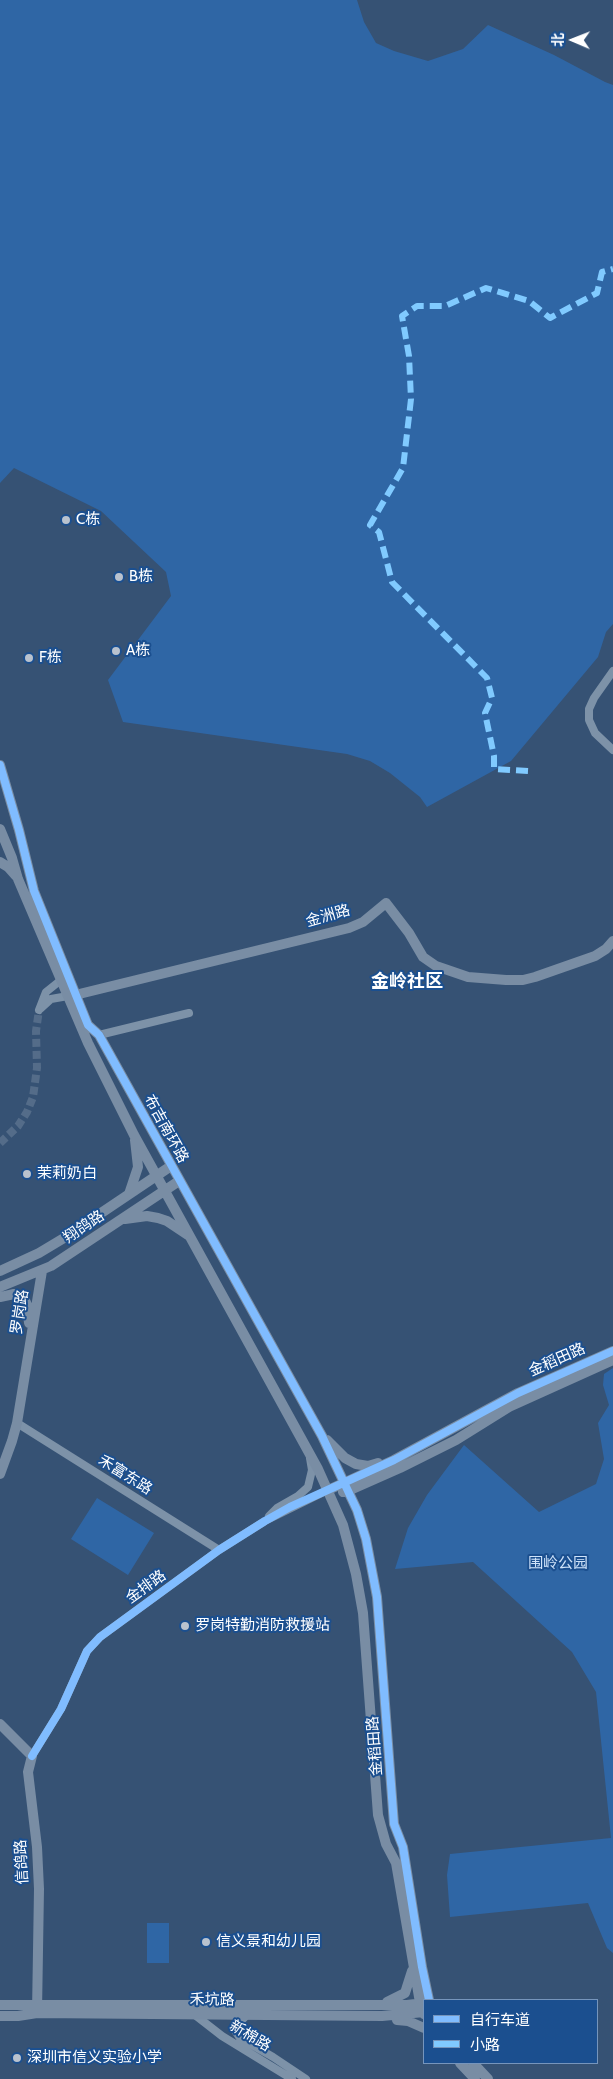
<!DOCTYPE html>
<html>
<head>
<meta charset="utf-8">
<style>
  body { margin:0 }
  #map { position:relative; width:613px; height:2079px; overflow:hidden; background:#365274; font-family:Cabin,"Noto Sans SC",sans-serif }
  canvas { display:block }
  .legend { position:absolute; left:423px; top:1999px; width:175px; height:65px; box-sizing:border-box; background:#1b4f8f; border:1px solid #7695bc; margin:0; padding:6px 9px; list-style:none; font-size:15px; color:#fff }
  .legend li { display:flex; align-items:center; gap:10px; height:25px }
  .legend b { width:25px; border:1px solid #7695bc }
  .north { position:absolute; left:548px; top:15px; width:50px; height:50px; -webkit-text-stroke:4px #1b4f8f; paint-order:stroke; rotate:271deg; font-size:14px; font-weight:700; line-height:20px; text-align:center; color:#fff }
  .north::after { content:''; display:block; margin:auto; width:18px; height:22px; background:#fff; clip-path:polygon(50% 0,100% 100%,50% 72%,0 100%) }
</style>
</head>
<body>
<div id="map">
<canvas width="613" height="2079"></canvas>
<ul class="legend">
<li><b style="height:6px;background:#80bcff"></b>自行车道</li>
<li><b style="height:6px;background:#80caff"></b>小路</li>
</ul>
<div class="north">北</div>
</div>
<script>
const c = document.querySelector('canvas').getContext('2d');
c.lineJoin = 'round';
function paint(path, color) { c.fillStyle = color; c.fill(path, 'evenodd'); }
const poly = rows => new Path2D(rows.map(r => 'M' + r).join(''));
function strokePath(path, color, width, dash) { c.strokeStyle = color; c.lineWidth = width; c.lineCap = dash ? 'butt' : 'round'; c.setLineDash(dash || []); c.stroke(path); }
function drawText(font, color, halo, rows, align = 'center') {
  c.font = font + ' Cabin,"Noto Sans SC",sans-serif'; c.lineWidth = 4; c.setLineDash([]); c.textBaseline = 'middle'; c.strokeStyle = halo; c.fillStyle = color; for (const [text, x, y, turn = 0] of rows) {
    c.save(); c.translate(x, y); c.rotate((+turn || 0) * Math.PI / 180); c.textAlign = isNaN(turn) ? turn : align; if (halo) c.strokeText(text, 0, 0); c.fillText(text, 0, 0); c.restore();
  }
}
const green = poly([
  [0,0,357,0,364,22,376,43,394,51,428,61,463,49,488,25,554,55,605,82,613,85,613,624,606,632,598,657,511,761,427,807,420,797,390,773,370,761,347,754,123,722,108,680,171,596,166,572,101,511,14,468,0,483],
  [613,1368,613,1953,607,1948,588,1903,450,1917,447,1875,450,1854,611,1838,596,1692,572,1652,473,1562,395,1569,408,1528,427,1495,464,1445,539,1512,596,1484,604,1459,598,1423,609,1405,603,1385,604,1374],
  [97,1498,154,1533,128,1575,71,1539],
  [147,1923,169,1923,169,1963,147,1963]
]);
const streetTunnel = poly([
  [0,1143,18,1126,27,1112,33,1097,37,1068,36,1031,39,1010]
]);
const street = poly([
  [613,671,594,698,589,709,589,720,595,733,613,750],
  [40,1009,51,999,68,996],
  [39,1010,46,992,61,980],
  [99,1035,189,1013],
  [17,1423,219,1550],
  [269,1516,277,1508,298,1496,308,1487,312,1470,310,1458],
  [32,1756,61,1709,87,1651,100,1637,219,1550,265,1521,326,1491],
  [195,2015,222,2036,292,2079],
  [247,2015,236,2026,236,2032,240,2038,273,2057,306,2079]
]);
const secondary = poly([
  [0,765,19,830,34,891,88,1025,99,1035,322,1436,357,1510,366,1539,377,1597,394,1824,403,1847,422,1967,429,2000],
  [0,829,12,858,18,879,88,1043,134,1135,318,1469,343,1525,356,1574,363,1613,378,1815,386,1844,396,1863,419,1997,424,2014],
  [0,862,8,867,16,876],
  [71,996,349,928,363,922,386,903,409,933,423,957,436,966,468,977,506,980,523,980,535,977,595,956,606,949,613,941],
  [129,1194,138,1167,135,1140],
  [125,1219,147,1216,158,1218,167,1221,188,1235],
  [0,1271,39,1253,64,1238,171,1166],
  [0,1287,51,1266,179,1181],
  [0,1297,14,1294,24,1298,27,1305,29,1323],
  [327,1440,345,1458,356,1464,368,1466,378,1463],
  [0,1474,12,1441,17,1423,42,1271],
  [326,1491,394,1460,518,1393,613,1351],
  [343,1492,348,1491,400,1468,456,1440,509,1407,613,1360],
  [0,1724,32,1756,28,1772,37,1847,39,1889,37,2012],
  [387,2002,405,1993,412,1971],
  [0,2005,407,2005,424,2003],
  [0,2016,18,2016,37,2013,382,2016,424,2012],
  [397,2020,408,2021,424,2028],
  [460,2063,475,2079],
  [473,2063,488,2079]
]);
const quiet = poly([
  [528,771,494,769,494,756,485,713,492,698,487,678,392,582,379,532,370,525,403,468,411,399,409,356,402,316,417,306,445,306,486,288,529,301,550,318,597,293,602,272,613,269]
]);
const cycleway = poly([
  [0,765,19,830,34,891,88,1025,99,1035,322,1436,357,1510,366,1539,377,1597,394,1824,403,1847,422,1967,429,2000],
  [32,1756,61,1709,87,1651,100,1637,219,1550,265,1521,290,1507,394,1460,518,1393,613,1351]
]);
const markers = [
  [66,520,5,"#b9c2ce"],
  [119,577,5,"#b9c2ce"],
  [116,651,5,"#b9c2ce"],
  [29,658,5,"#b9c2ce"],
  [27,1174,5,"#b9c2ce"],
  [185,1626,5,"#b9c2ce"],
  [206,1942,5,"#b9c2ce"],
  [17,2058,5,"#b9c2ce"]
];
const poiNames = [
  ["C栋",76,520],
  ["B栋",129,577],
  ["A栋",126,651],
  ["F栋",39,658],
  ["茉莉奶白",37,1174],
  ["罗岗特勤消防救援站",195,1626],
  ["信义景和幼儿园",216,1942],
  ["深圳市信义实验小学",27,2058]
];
const streetNames = [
  ["金洲路",328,916,-16],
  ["布吉南环路",166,1129,61],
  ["翔鸽路",84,1227,-34],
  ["罗岗路",20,1312,-81],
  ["金稻田路",557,1360,-24],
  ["禾富东路",125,1475,32],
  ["金排路",146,1587,-36],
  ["金稻田路",375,1746,-94],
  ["信鸽路",22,1862,-93],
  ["禾坑路",212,2000,1],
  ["新棉路",250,2036,31]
];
const parkNames = [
  ["围岭公园",558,1564]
];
const quarterNames = [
  ["金岭社区",407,982]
];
paint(green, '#2f66a5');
strokePath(streetTunnel, '#546c89', 8, [8, 4]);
strokePath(street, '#7d92a8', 8);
strokePath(secondary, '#798da4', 10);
strokePath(quiet, '#80caff', 6, [12, 6]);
strokePath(cycleway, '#80bcff', 8);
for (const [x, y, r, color] of markers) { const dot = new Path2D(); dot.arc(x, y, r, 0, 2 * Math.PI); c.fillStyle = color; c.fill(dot); strokePath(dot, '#1b4f8f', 2); }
drawText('15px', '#fff', '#1b4f8f', poiNames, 'left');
drawText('15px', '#fff', '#1b4f8f', streetNames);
drawText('15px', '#cfe3fa', '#1b4f8f', parkNames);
drawText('bold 18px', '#fff', '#1b4f8f', quarterNames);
</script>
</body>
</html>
